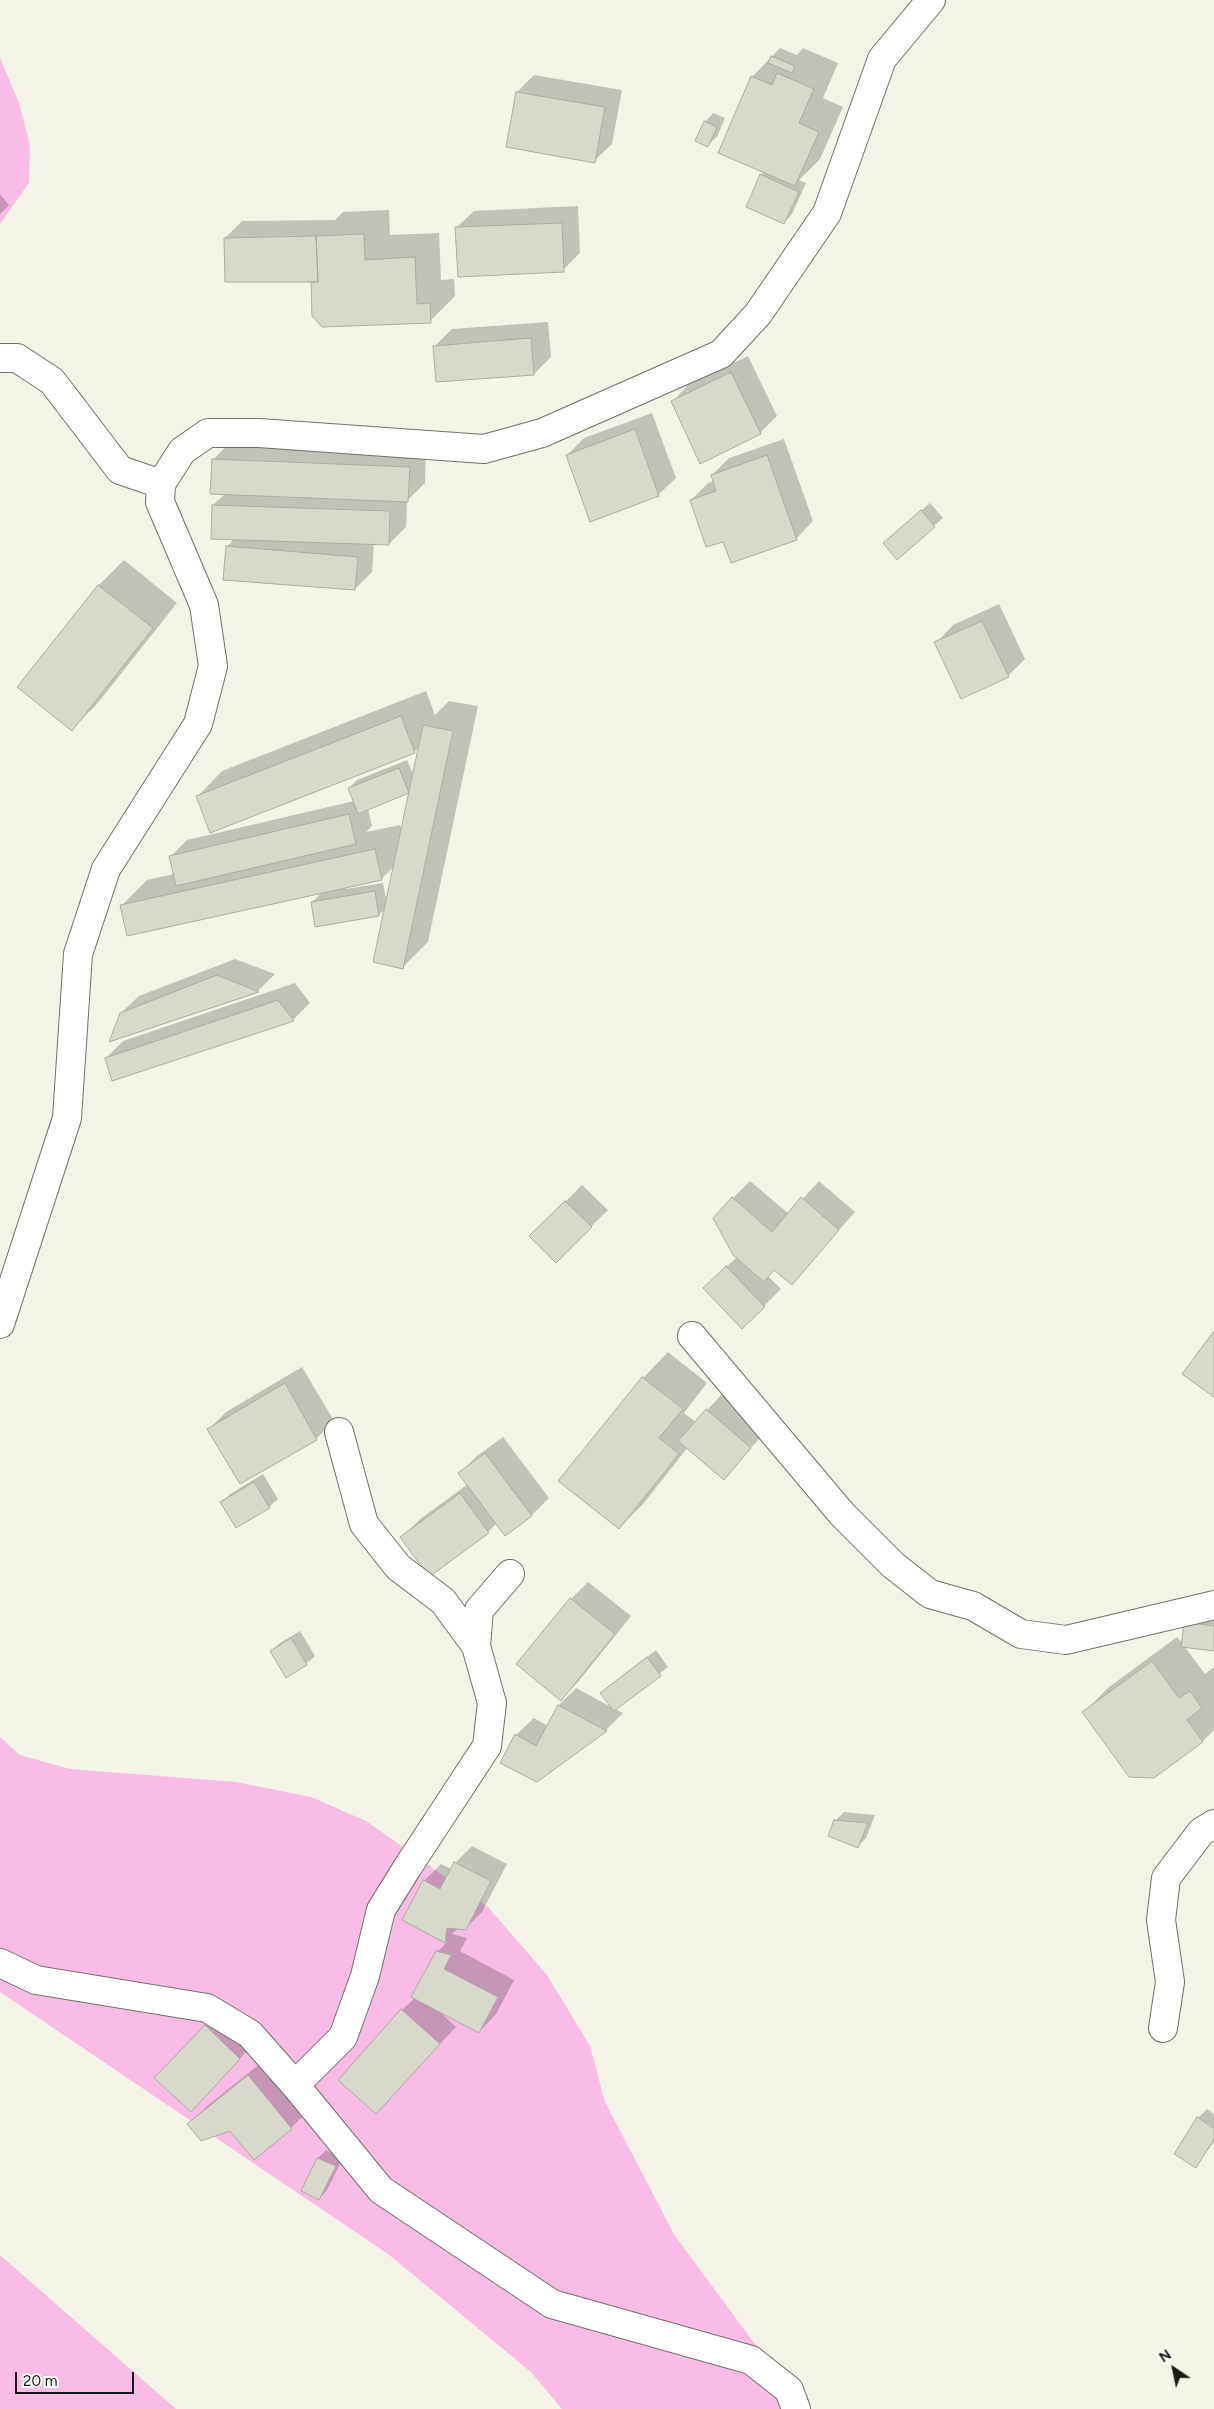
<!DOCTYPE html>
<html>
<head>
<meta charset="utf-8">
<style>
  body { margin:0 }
  #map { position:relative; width:1214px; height:2409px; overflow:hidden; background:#f3f3e8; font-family:Figtree,sans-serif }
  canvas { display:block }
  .north { position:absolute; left:1149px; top:2344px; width:50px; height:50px; -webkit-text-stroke:4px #fff; paint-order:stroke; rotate:326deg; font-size:14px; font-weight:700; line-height:20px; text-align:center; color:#191915 }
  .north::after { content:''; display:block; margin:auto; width:18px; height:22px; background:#191915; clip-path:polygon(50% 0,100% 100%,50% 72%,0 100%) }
  .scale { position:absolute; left:15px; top:2372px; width:119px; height:22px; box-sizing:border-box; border:2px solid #191915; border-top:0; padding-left:6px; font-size:15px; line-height:18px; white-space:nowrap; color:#191915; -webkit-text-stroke:4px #fff; paint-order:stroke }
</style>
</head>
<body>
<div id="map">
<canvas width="1214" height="2409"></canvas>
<div class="north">N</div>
<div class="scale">20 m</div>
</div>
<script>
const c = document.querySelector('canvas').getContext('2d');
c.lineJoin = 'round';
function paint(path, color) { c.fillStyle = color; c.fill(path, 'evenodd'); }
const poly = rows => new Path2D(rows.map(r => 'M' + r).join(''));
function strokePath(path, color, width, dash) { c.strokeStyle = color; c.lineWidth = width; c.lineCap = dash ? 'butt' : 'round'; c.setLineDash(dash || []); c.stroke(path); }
const green = poly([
  [0,58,19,103,30,145,29,183,0,224],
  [0,1737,20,1755,70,1769,236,1782,311,1797,366,1821,488,1907,547,1975,590,2046,605,2102,675,2236,789,2390,807,2409,562,2409,531,2372,388,2254,0,1992],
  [0,2255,176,2409,0,2409]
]);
const shadow = poly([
  [780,48,797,55,803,48,838,63,823,98,843,107,820,159,799,180,806,183,792,214,784,223,761,175,765,172,752,77],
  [534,75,622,90,612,144,594,161,517,92],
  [713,113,725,118,717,137,708,145,705,122],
  [0,194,9,205,0,214],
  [578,206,580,253,563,270,456,228,474,211],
  [389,210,390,235,439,233,441,280,454,279,455,296,430,321,314,281,225,238,242,221,335,220,343,212],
  [548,322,551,357,534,374,434,347,452,329],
  [748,356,777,416,760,433,672,402,689,384],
  [652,413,676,478,658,495,567,455,584,438],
  [784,439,813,521,796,539,724,540,691,500,708,483,714,481,712,475,729,458],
  [230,442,426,450,425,483,407,501,406,527,389,544,374,543,372,572,355,589,227,547,235,538,213,505,225,494,213,460],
  [930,503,943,518,897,558,893,535],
  [124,560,177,603,97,704,72,729,18,687,99,585],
  [999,604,1025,659,1008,676,936,643,953,625],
  [426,691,435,715,449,701,478,706,428,942,403,967,386,908,379,915,312,902,322,892,122,905,147,880,174,874,170,857,187,840,354,801,349,788,357,780,407,760,414,776,420,746,414,752,197,797,222,771],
  [410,791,402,832,400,825,366,832,372,826,368,809],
  [395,866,387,904,383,883,346,889,345,887,381,879],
  [235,959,275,974,258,991,111,1040,121,1013,139,996],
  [295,983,310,1003,293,1020,113,1080,106,1058,123,1041],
  [750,1181,789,1214,819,1181,855,1212,792,1283,774,1269,768,1276,781,1289,764,1306,722,1271,737,1257,733,1198],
  [582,1185,608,1210,556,1261,531,1236],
  [668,1352,707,1383,684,1413,696,1422,724,1392,767,1430,724,1478,688,1447,644,1503,619,1528,560,1481,643,1378],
  [302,1367,334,1421,316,1439,241,1483,209,1429,226,1412],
  [503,1437,549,1498,532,1515,505,1534,497,1523,488,1532,402,1537,419,1520,468,1484,460,1473,477,1456],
  [263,1474,278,1499,269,1507,222,1502,230,1494],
  [588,1582,631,1616,578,1682,561,1699,518,1664,571,1599],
  [1214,1617,1214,1649,1184,1646,1205,1674,1214,1667,1214,1730,1203,1741,1153,1777,1084,1712,1109,1687,1177,1637,1183,1644,1185,1623],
  [300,1631,315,1656,306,1664,286,1676,271,1651,280,1643],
  [656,1650,668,1667,615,1709,623,1713,606,1730,537,1781,516,1735,534,1718,548,1726,559,1705,576,1688,613,1708,602,1693],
  [844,1812,875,1815,866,1838,858,1846,835,1821],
  [472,1846,507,1864,482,1912,465,1929,458,1928,452,1934,467,1938,460,1951,514,1980,496,2014,479,2032,440,2012,456,2027,376,2112,402,2010,415,1998,437,1952,447,1942,404,1920,424,1881,441,1864,452,1869,455,1863],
  [223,2009,256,2041,208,2093,206,2026],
  [266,2059,308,2111,291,2128,230,2130,189,2124,206,2107],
  [1207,2109,1214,2114,1214,2142,1195,2166,1198,2118],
  [326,2150,343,2158,327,2190,319,2199,318,2158]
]);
const building = poly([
  [771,56,795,66,792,73,768,63,771,56],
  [777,73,814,89,799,123,819,132,795,186,718,153,751,76,772,85,777,73],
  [516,92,605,107,595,163,506,147,516,92],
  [704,121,717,127,708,147,695,141,704,121],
  [760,174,799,192,784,224,746,207,760,174],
  [562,223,564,272,458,277,455,227,562,223],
  [364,234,365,260,415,257,417,304,430,303,431,323,322,327,312,316,311,282,318,282,316,236,364,234],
  [316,236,318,282,225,282,224,238,316,236],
  [531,338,534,375,436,382,433,346,531,338],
  [731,372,761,434,700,464,671,401,731,372],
  [635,429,659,496,590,522,566,455,635,429],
  [767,455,797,540,731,563,723,542,706,547,690,500,716,491,711,475,767,455],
  [212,459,410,467,408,502,210,494,212,459],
  [212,505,390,511,389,545,211,539,212,505],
  [921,510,935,527,897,560,883,543,921,510],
  [226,546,358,557,355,590,223,580,226,546],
  [98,585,153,628,72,731,17,687,98,585],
  [982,621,1009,677,961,699,934,642,982,621],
  [401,716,415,753,210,833,196,796,401,716],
  [423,725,453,731,403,969,373,962,423,725],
  [399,768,409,793,358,814,348,788,399,768],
  [349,814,356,844,176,886,169,856,349,814],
  [375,849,382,880,127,936,120,905,375,849],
  [375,891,379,916,315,927,311,902,375,891],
  [217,975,259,992,109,1042,120,1013,217,975],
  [278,1000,294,1021,112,1081,105,1058,278,1000],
  [732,1197,772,1232,801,1197,839,1230,792,1285,774,1270,764,1282,733,1255,713,1218,732,1197],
  [565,1201,592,1227,556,1263,529,1236,565,1201],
  [726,1266,765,1307,742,1329,703,1288,726,1266],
  [1214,1331,1214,1397,1182,1374,1214,1331],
  [642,1377,683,1409,659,1438,679,1454,619,1529,558,1481,642,1377],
  [285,1383,317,1440,240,1484,207,1429,285,1383],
  [706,1409,751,1448,724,1480,678,1441,706,1409],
  [485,1453,532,1516,505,1536,458,1473,485,1453],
  [254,1482,270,1508,236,1528,220,1502,254,1482],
  [460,1493,489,1533,429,1577,400,1537,460,1493],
  [570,1598,615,1634,561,1701,516,1664,570,1598],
  [1184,1622,1214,1626,1214,1651,1181,1647,1184,1622],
  [291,1638,307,1665,286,1678,270,1651,291,1638],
  [647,1657,661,1676,614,1711,600,1693,647,1657],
  [1152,1661,1179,1698,1190,1691,1202,1708,1187,1720,1203,1742,1154,1778,1129,1777,1082,1712,1152,1661],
  [558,1705,607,1731,537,1782,500,1763,515,1734,536,1746,558,1705],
  [834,1820,868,1823,858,1848,828,1836,834,1820],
  [454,1862,491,1881,466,1930,447,1928,445,1943,402,1920,423,1880,440,1889,454,1862],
  [436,1951,451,1955,444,1969,498,1997,479,2033,411,1997,436,1951],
  [401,2009,440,2044,376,2114,338,2080,401,2009],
  [205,2025,240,2059,191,2112,154,2078,205,2025],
  [248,2075,292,2129,254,2160,230,2131,201,2141,187,2124,248,2075],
  [1197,2117,1214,2128,1214,2139,1196,2168,1174,2154,1197,2117],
  [317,2158,336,2166,319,2200,301,2191,317,2158]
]);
const minor = poly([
  [0,358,17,358,52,381,120,470,161,484],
  [0,1324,67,1118,78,954,106,869,198,724,213,666,204,605,160,502,161,484,182,451,208,433,259,433,484,449,542,433,721,354,758,314,827,213,882,59,931,0],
  [692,1336,842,1514,893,1565,930,1594,973,1606,1021,1634,1066,1640,1214,1605],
  [339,1432,364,1524,398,1567,443,1601,476,1646],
  [0,1963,36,1980,207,2008,250,2034,295,2085,381,2190,552,2304,751,2360,789,2390,796,2409],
  [1163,2028,1170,1982,1161,1920,1166,1878,1201,1832,1214,1824],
  [295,2085,343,2037,365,1976,381,1910,407,1868,487,1746,492,1703,476,1646,479,1610,510,1574]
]);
paint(green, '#f9bce4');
paint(shadow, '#0003');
paint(building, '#d8d8cd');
strokePath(building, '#acaca1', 1);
strokePath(minor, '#717167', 30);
strokePath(minor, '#fff', 28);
</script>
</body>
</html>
